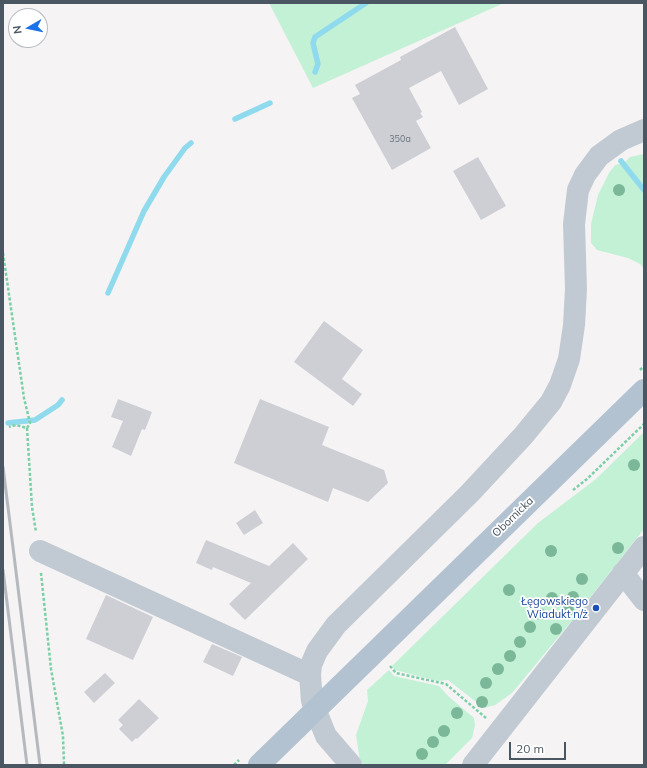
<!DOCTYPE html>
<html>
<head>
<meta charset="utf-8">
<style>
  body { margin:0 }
  #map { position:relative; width:647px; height:768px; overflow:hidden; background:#f5f3f3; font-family:Mulish,sans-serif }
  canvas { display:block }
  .frame { position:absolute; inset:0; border:4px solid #4a5661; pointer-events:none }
  .north { position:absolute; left:8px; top:8px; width:40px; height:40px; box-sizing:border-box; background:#fff; border:1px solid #b7bbc0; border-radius:50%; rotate:261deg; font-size:11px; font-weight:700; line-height:16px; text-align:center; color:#4a5661 }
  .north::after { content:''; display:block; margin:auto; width:14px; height:18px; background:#1a73e8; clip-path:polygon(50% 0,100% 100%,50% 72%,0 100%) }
  .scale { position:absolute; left:509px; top:742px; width:57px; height:18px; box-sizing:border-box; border:2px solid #4a5661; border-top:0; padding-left:5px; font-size:12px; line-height:14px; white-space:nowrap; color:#4a5661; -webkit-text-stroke:3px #fff; paint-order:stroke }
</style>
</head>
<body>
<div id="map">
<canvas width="647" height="768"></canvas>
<div class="frame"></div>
<div class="north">N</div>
<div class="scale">20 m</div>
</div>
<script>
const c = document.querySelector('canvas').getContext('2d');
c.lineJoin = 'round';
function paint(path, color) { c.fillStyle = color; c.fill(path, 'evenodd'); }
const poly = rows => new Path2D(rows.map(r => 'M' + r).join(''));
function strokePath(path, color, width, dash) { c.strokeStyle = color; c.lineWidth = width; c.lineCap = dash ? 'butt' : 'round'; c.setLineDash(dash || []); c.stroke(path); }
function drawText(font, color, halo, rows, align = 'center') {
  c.font = font + ' Mulish,sans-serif'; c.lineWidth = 3.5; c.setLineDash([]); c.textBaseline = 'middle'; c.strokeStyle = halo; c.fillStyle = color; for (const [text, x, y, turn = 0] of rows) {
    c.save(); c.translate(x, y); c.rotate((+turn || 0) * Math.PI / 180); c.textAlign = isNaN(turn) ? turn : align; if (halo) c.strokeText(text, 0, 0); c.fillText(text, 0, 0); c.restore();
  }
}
const green = poly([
  [269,3,504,3,313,88],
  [644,154,644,186,625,162,630,157],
  [619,164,622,165,644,194,644,269,640,264,628,258,597,250,591,243,591,224,598,195,609,173,615,165],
  [644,432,644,529,570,623,512,693,495,705,484,708,448,680,438,681,395,670,392,666,538,523,596,479],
  [389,670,394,676,439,686,448,696,474,718,475,725,472,738,445,765,364,765,360,761,356,735,368,701,367,690]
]);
const stream = poly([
  [315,72,318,64,313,43,315,37,366,3],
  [235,119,270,103],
  [621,161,644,190],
  [108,293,144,211,164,177,185,148,191,143],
  [8,423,35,420,58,405,62,400]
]);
const building = poly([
  [455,27,488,89,459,105,441,71,409,88,422,112,420,113,423,117,416,121,431,148,392,170,352,98,360,94,355,85,401,60,400,57],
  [478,157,506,206,481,220,453,171],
  [324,321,363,350,342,379,362,394,353,406,294,362],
  [118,399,152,412,145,430,142,429,131,456,112,447,123,421,111,417],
  [260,399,329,427,322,445,384,470,388,483,368,502,333,488,328,502,234,463],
  [255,510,263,523,244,535,236,523],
  [206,540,269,566,293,543,308,559,245,620,229,604,251,583,213,567,212,570,196,563],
  [106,595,153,617,133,660,86,639],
  [212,644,242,657,233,676,203,662],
  [105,673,115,683,94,703,84,692],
  [139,699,159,718,137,739,136,738,132,742,119,729,123,725,118,720]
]);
const path = poly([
  [3,253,24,398,30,423,27,428,16,425,9,427],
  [640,370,644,366],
  [27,428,32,507,36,532],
  [573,490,587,479,644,424],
  [41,573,51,669,63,736,64,765],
  [390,666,396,673,446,684,486,718],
  [234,765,239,760]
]);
const minor = poly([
  [40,551,310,675],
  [623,573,644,600],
  [351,765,326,736,312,701,310,675,311,665,317,651,336,625,470,493,523,436,551,402,560,385,569,359,574,325,576,289,574,224,578,190,585,175,599,156,621,140,644,130],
  [473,765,644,547]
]);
const major = poly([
  [259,765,644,390]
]);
const rail = poly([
  [3,467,40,765],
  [3,570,27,765]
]);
const trees = [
  [619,190],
  [634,465],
  [618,548],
  [551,551],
  [582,579],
  [509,590],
  [573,597],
  [552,598],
  [568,610],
  [540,614],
  [530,627],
  [556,629],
  [520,642],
  [510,656],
  [498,669],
  [486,683],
  [482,702],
  [457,713],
  [444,731],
  [433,742],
  [422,754]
];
const markers = [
  [596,608,4,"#1a4fb4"]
];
const numberNames = [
  ["350a",400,139]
];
const streetNames = [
  ["Obornicka",513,517,-44]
];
const transitNames = [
  ["Łęgowskiego",588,602],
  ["Wiadukt n/ż",588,615]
];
paint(green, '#c3f1d5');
strokePath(stream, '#90daee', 5.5);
paint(building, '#cdcfd5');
strokePath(path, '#7ad0a6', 2.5, [3, 2]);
strokePath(minor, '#c1cad2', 22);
strokePath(major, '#b3c2d1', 22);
strokePath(rail, '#b5b8bd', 3);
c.fillStyle = '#7bb799';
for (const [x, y] of trees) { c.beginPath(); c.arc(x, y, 6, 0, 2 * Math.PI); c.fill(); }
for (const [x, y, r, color] of markers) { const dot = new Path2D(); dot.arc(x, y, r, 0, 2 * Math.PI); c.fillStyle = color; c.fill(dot); strokePath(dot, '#fff', 1.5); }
drawText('9px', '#6b747e', null, numberNames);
drawText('11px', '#4a5661', '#fff', streetNames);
drawText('11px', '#164399', '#fff', transitNames, 'right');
</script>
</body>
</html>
